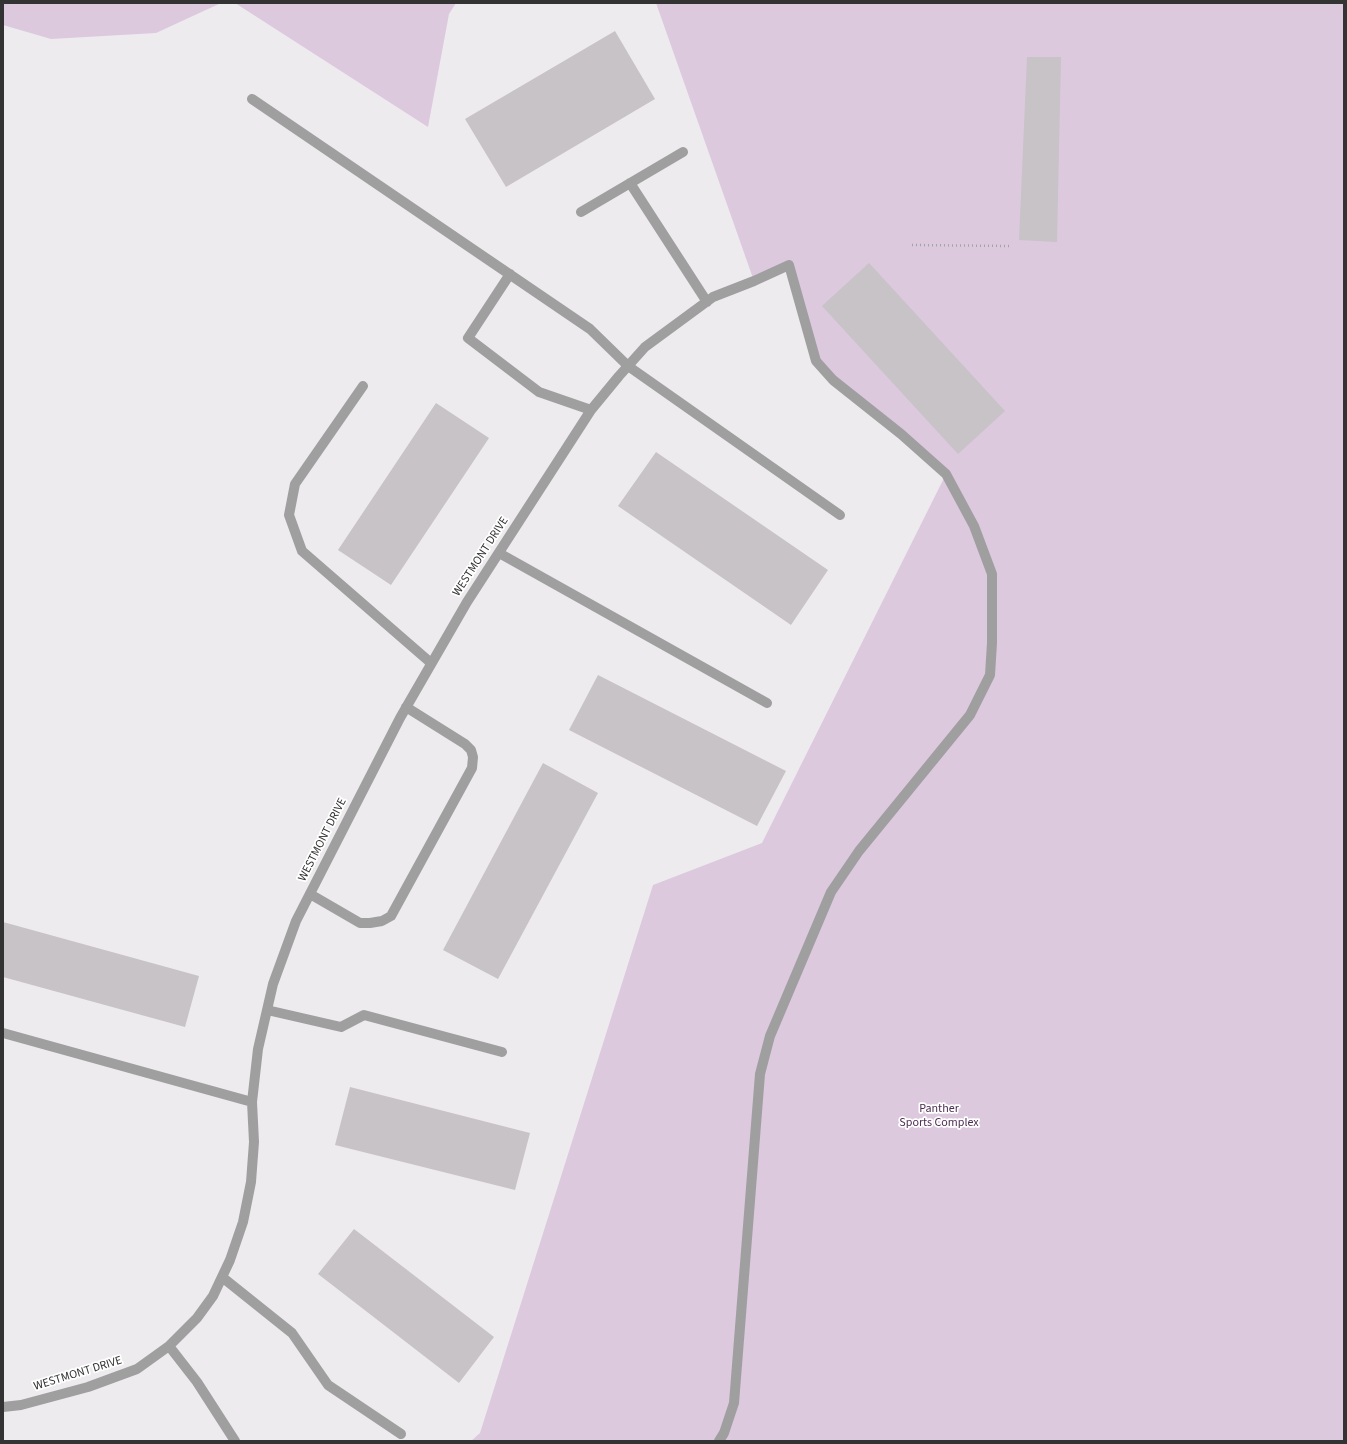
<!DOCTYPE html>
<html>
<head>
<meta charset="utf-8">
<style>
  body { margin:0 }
  #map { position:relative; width:1347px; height:1444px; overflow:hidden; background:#eeebef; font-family:"Source Sans 3",sans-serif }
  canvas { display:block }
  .frame { position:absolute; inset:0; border:4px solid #343334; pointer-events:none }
</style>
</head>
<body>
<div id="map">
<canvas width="1347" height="1444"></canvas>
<div class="frame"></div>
</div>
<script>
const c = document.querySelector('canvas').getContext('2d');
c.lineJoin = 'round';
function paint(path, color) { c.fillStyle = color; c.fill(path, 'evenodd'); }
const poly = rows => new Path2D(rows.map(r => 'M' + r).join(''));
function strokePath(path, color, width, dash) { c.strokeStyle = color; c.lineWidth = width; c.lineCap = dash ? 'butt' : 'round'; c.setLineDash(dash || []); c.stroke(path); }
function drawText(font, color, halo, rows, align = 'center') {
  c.font = font + ' "Source Sans 3",sans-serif'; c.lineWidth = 3.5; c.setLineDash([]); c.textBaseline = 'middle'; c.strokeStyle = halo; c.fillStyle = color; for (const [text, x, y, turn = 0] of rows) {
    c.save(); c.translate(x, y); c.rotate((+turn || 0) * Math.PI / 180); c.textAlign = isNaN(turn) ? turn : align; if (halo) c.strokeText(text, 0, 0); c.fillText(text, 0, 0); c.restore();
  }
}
const green = poly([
  [3,3,221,3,156,33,51,39,3,25],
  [235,3,456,3,449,14,428,127],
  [656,3,1344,3,1344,1441,471,1441,480,1433,653,885,762,843,946,474,816,361,789,265,754,281]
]);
const building = poly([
  [615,31,655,99,506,187,465,119],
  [1027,57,1061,57,1057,242,1019,240],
  [869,263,1005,411,958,454,822,306],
  [436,403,489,438,391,585,338,550],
  [656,452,828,570,791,625,618,506],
  [598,675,786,771,757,826,569,730],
  [543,763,598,793,498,979,443,950],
  [3,922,199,976,185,1027,3,977],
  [350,1087,530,1133,515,1190,335,1145],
  [354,1229,494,1337,459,1383,318,1274]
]);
const path = poly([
  [912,245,1010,246]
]);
const minor = poly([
  [252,99,590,329,628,366,840,515],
  [630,183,707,302],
  [581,212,683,152],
  [510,274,468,338,539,392,591,410],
  [363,386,295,484,289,515,302,551,431,663],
  [499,553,767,703],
  [310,894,360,923,370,923,382,921,391,916,472,768,473,757,471,750,465,744,406,707],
  [267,1010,341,1027,364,1015,502,1052],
  [3,1033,252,1102],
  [222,1277,292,1333,328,1385,401,1434],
  [169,1346,197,1382,235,1441],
  [3,1407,21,1405,88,1387,137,1369,169,1346,197,1318,213,1296,230,1260,243,1222,251,1182,254,1142,252,1102,258,1049,273,984,296,921,400,718,467,602,591,410,619,376,645,347,713,297,754,281,789,265,816,361,833,380,901,434,946,474,974,526,992,574,992,643,990,675,970,715,859,851,831,892,770,1036,760,1074,734,1403,724,1433,719,1441]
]);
const streetNames = [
  ["WESTMONT DRIVE",481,557,-57],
  ["WESTMONT DRIVE",323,840,-63],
  ["WESTMONT DRIVE",78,1374,-17]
];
const parkNames = [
  ["Panther",939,1109],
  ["Sports Complex",939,1123]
];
paint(green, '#dcc9de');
paint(building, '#c7c3c7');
strokePath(path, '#a6a3a6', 2.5, [1, 3]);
strokePath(minor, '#a09fa0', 10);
drawText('12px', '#343334', '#fff', streetNames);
drawText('12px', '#4d2c52', '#fff', parkNames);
</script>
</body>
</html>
